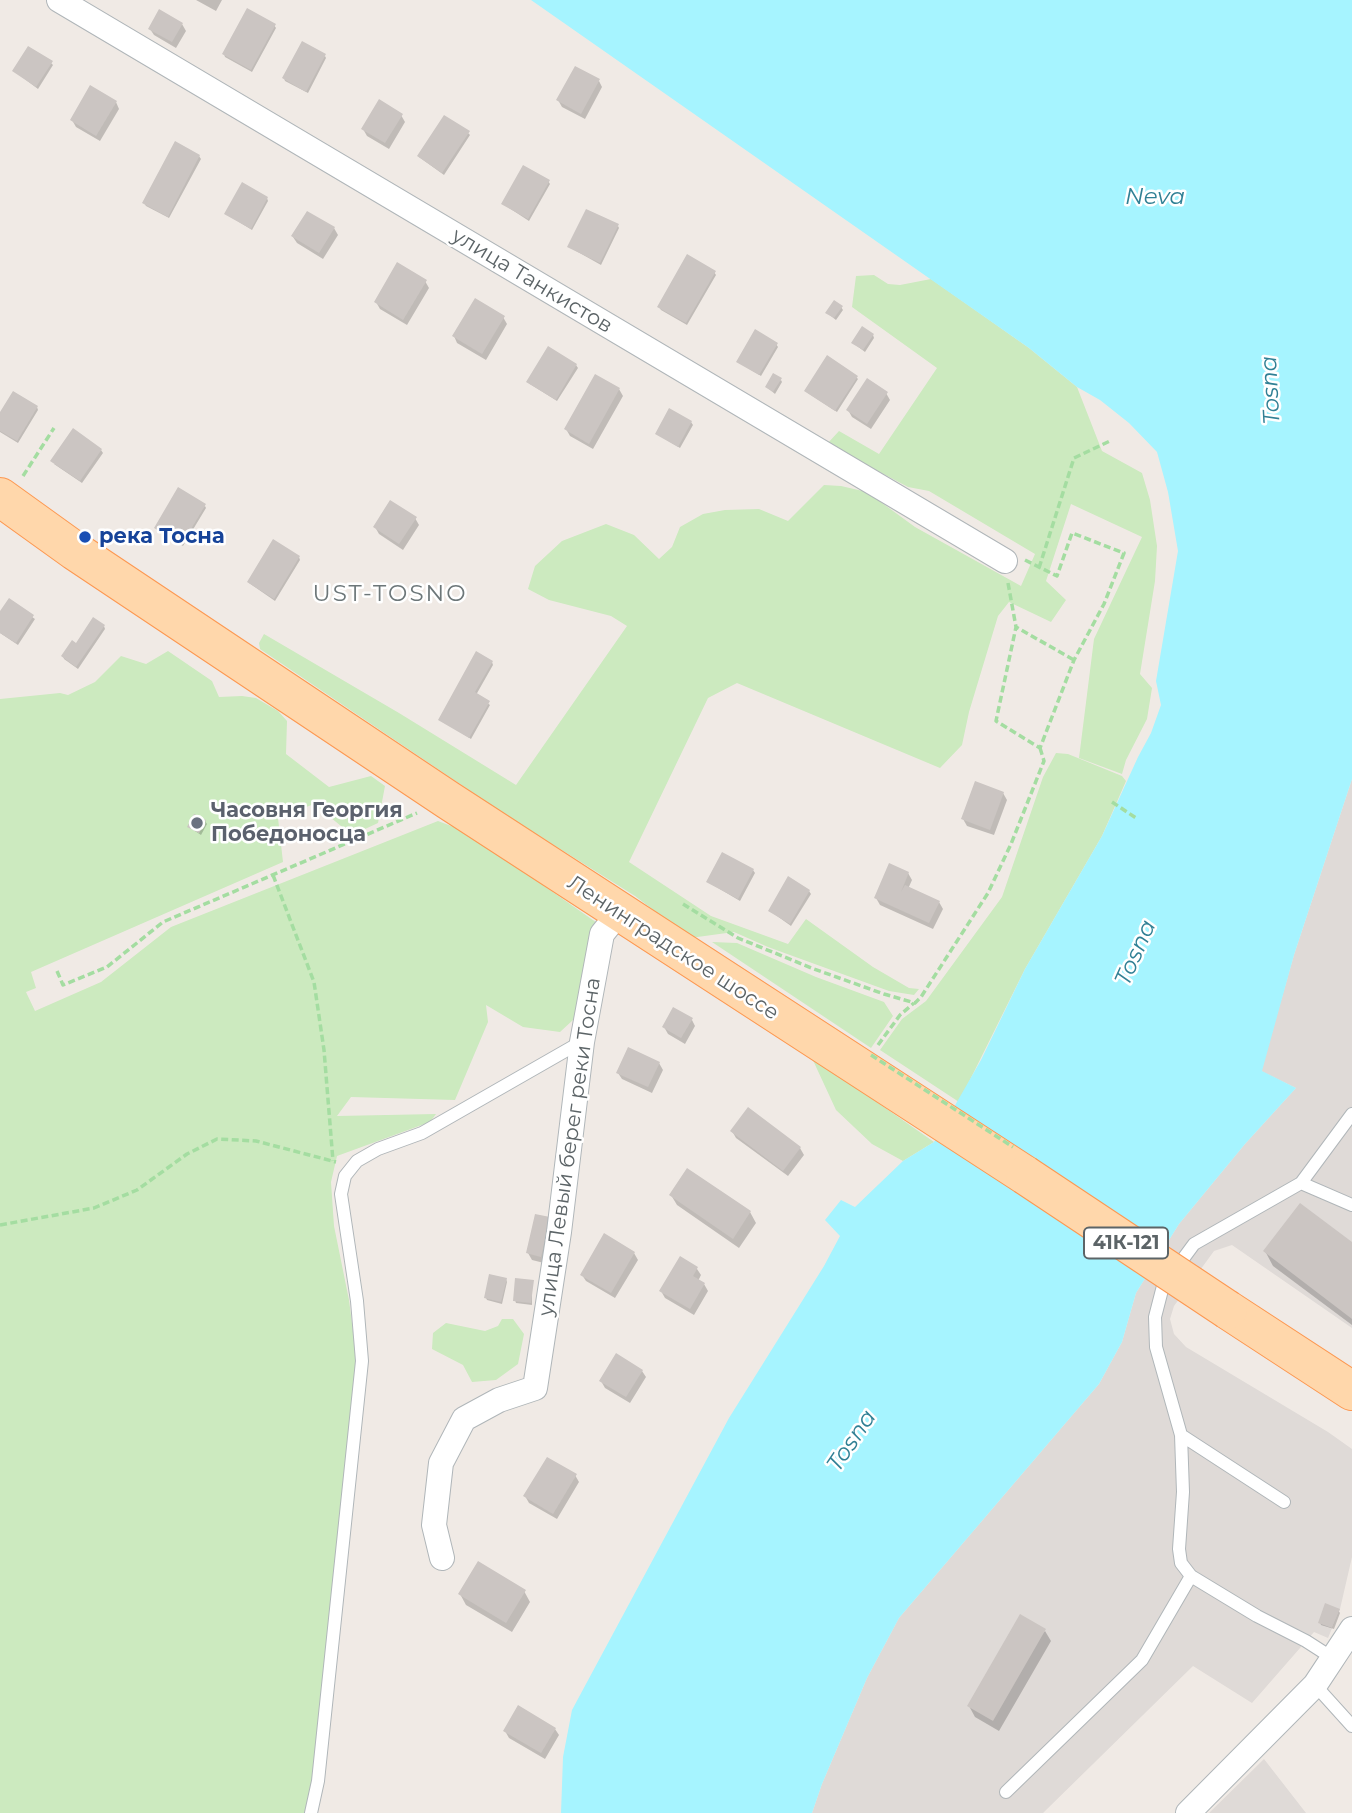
<!DOCTYPE html>
<html>
<head>
<meta charset="utf-8">
<style>
  body { margin:0 }
  canvas { display:block; background:#f0eae5 }
</style>
</head>
<body>
<canvas width="1352" height="1813"></canvas>
<script>
const c = document.querySelector('canvas').getContext('2d');
c.lineJoin = 'round';
function paint(path, color) { c.fillStyle = color; c.fill(path, 'evenodd'); }
const poly = rows => new Path2D(rows.map(r => 'M' + r).join(''));
function strokePath(path, color, width, dash) { c.strokeStyle = color; c.lineWidth = width; c.lineCap = dash ? 'butt' : 'round'; c.setLineDash(dash || []); c.stroke(path); }
function drawText(font, color, halo, rows, align = 'center') {
  c.font = font + ' Montserrat,sans-serif'; c.lineWidth = 5; c.setLineDash([]); c.textBaseline = 'middle'; c.strokeStyle = halo; c.fillStyle = color; for (const [text, x, y, turn = 0] of rows) {
    c.save(); c.translate(x, y); c.rotate((+turn || 0) * Math.PI / 180); c.textAlign = isNaN(turn) ? turn : align; if (halo) c.strokeText(text, 0, 0); c.fillText(text, 0, 0); c.restore();
  }
}
const industrial = poly([
  [1352,779,1352,1328,1232,1245,1214,1251,1174,1306,1170,1319,1174,1334,1186,1347,1328,1432,1352,1449,1352,1557,1340,1609,1328,1638,1314,1632,1252,1703,1193,1666,1043,1813,812,1813,822,1784,867,1678,899,1618,1099,1384,1122,1342,1136,1293,1179,1224,1245,1144,1296,1088,1261,1071,1294,955],
  [1264,1759,1306,1813,1209,1813]
]);
const green = poly([
  [874,275,888,284,900,285,931,279,1029,348,1077,387,1102,451,1142,473,1150,500,1157,546,1155,581,1140,674,1152,688,1147,719,1126,760,1122,774,1079,758,1094,639,1142,537,1071,504,1046,581,1066,600,1051,622,1009,602,998,616,969,712,962,745,940,768,737,683,708,698,629,862,711,916,788,944,806,919,873,967,909,988,919,989,914,995,889,991,768,947,734,932,690,938,635,896,506,815,260,649,259,643,264,634,399,713,516,785,627,626,611,616,549,600,528,589,535,566,562,541,606,524,634,535,659,559,672,547,680,527,703,514,725,510,759,509,788,521,824,485,841,486,867,492,915,527,1021,586,1035,554,929,491,908,487,827,444,839,431,879,454,937,368,852,307,856,276],
  [168,651,212,681,219,697,242,696,256,698,278,711,287,721,286,754,329,787,371,776,385,786,378,823,352,835,314,804,278,818,283,862,31,972,36,988,26,992,35,1011,101,982,171,927,438,821,467,832,600,925,590,969,573,1020,560,1032,523,1027,486,1005,488,1022,455,1100,351,1097,337,1116,436,1114,430,1122,337,1156,331,1182,334,1226,349,1300,356,1355,333,1636,312,1780,305,1813,0,1813,0,699,60,693,68,695,95,682,121,656,146,664],
  [1056,753,1068,754,1122,776,1126,781,1102,836,1025,969,959,1102,880,1050,902,1019,926,1001,1002,897,1043,777],
  [712,942,737,943,816,977,884,1002,893,1016,871,1048],
  [811,1056,934,1142,903,1161,872,1144,836,1110],
  [502,1319,513,1319,524,1334,518,1364,496,1380,472,1382,463,1365,432,1349,433,1333,446,1323,485,1331,498,1326]
]);
const water = poly([
  [531,0,1352,0,1352,779,1294,955,1262,1071,1296,1088,1245,1144,1179,1224,1136,1293,1122,1342,1099,1384,899,1618,867,1678,822,1784,812,1813,561,1813,563,1757,572,1710,729,1418,824,1266,840,1236,825,1220,841,1200,855,1207,903,1161,934,1142,981,1060,1025,969,1102,836,1138,757,1151,733,1161,705,1156,681,1178,551,1168,492,1157,452,1129,423,1100,400,1077,387,1029,348]
]);
const shadow = poly([
  [196,0,222,0,216,11],
  [182,24,186,31,176,48,154,35,150,29],
  [274,25,276,28,252,72,225,57,224,54],
  [325,56,326,58,308,93,285,81,284,78],
  [51,63,53,65,38,89,14,71],
  [599,81,602,87,585,119,562,107,558,100],
  [116,102,119,109,100,141,76,127,72,120],
  [401,115,405,122,389,149,367,136,363,129],
  [468,133,470,135,444,175,419,157],
  [199,156,201,159,169,218,146,206,144,203],
  [548,181,550,184,529,221,503,204],
  [267,198,268,201,252,230,226,214],
  [618,226,619,228,601,265,569,247],
  [334,228,338,235,323,259,297,243,293,237],
  [714,272,716,275,687,325,661,310,659,307],
  [425,281,429,288,407,325,380,309,376,302],
  [841,307,843,310,836,320,827,313],
  [503,317,507,324,486,360,457,343,454,336],
  [873,335,874,338,865,352,853,343],
  [776,344,778,347,761,376,738,362],
  [576,365,578,368,557,401,530,384],
  [856,377,858,379,837,412,808,393],
  [781,380,782,382,775,394,769,389,767,387],
  [619,389,623,396,593,449,570,436,566,429],
  [886,393,890,400,871,429,852,417,848,410],
  [37,407,38,410,18,443,0,432,0,415],
  [691,422,693,425,680,448,657,434],
  [101,450,103,453,82,483,54,464],
  [205,506,206,508,183,546,156,528],
  [415,518,419,525,403,550,379,534,375,527],
  [299,557,300,560,275,601,249,583],
  [9,601,35,619,18,645,0,633,0,615],
  [104,626,105,629,78,669,64,659,63,656],
  [492,662,493,665,476,695,490,705,471,739,440,719],
  [1003,793,1007,800,994,835,967,826,963,819],
  [205,821,207,824,201,835,189,827],
  [753,870,755,873,740,901,708,882],
  [908,873,912,880,908,889,939,902,943,909,933,929,880,905,876,898],
  [809,891,811,894,791,926,770,911],
  [692,1020,695,1026,685,1044,668,1034,664,1027],
  [659,1063,663,1070,652,1093,622,1079,618,1073],
  [748,1110,800,1148,804,1155,788,1176,736,1138,732,1131],
  [671,1195,750,1212,756,1223,739,1248,677,1205],
  [549,1219,544,1263,532,1260,528,1253],
  [1352,1244,1352,1325,1273,1266,1265,1251],
  [634,1253,638,1260,615,1298,586,1281,582,1275],
  [680,1259,697,1269,701,1275,698,1281,704,1284,708,1291,694,1315,665,1298,661,1291],
  [506,1279,507,1282,502,1304,487,1300,486,1298],
  [532,1282,532,1305,516,1303,515,1300],
  [642,1371,646,1377,630,1403,605,1388,601,1381],
  [575,1475,579,1482,557,1519,529,1503,525,1496],
  [524,1591,530,1602,512,1632,466,1605,460,1594],
  [1338,1610,1340,1613,1334,1629,1321,1625,1320,1622],
  [1045,1631,1051,1641,999,1731,975,1717,969,1706],
  [555,1729,559,1735,545,1759,509,1738,505,1731]
]);
const building = poly([
  [247,8,276,24,251,70,222,54],
  [159,9,183,23,172,42,148,29],
  [302,41,326,54,306,92,282,78],
  [28,46,53,61,36,87,12,71],
  [575,66,600,79,581,114,556,100],
  [90,85,117,101,96,136,70,120],
  [379,99,403,114,385,143,361,129],
  [444,115,470,131,442,173,417,156],
  [175,141,200,155,168,217,142,203],
  [523,165,550,180,528,219,501,204],
  [242,182,268,197,251,229,224,214],
  [586,209,619,224,600,263,567,247],
  [307,211,335,227,319,253,291,236],
  [687,254,716,271,686,323,657,307],
  [397,262,427,280,403,320,374,302],
  [475,298,505,316,482,354,452,336],
  [834,300,843,306,834,318,825,313],
  [862,326,874,334,863,350,851,343],
  [755,329,778,343,759,375,736,362],
  [548,346,577,364,556,400,526,382],
  [827,355,858,376,835,411,804,391],
  [773,373,782,378,773,392,765,387],
  [595,374,620,388,589,444,564,429],
  [867,378,888,392,867,424,846,410],
  [13,391,38,406,17,441,0,431,0,412],
  [669,408,692,421,678,447,655,434],
  [73,428,102,449,80,481,50,461],
  [178,487,206,504,182,544,154,528],
  [390,500,417,517,399,544,373,527],
  [273,539,300,556,274,599,247,582],
  [9,598,34,615,16,643,0,633,0,611],
  [93,617,105,625,76,667,61,656,72,640,76,643],
  [476,651,493,661,475,692,490,701,469,738,438,720],
  [975,781,1004,792,990,830,961,819],
  [194,814,206,820,199,833,187,827],
  [722,852,754,869,738,899,706,882],
  [889,863,909,872,901,892,905,885,940,901,929,923,874,898],
  [788,876,810,890,790,924,768,911],
  [673,1007,693,1018,681,1038,662,1027],
  [628,1047,660,1062,648,1087,616,1073],
  [748,1107,801,1147,783,1171,730,1131],
  [687,1168,751,1211,733,1239,669,1195],
  [1300,1203,1352,1242,1352,1319,1263,1251],
  [535,1214,550,1217,541,1257,526,1253],
  [604,1233,635,1252,611,1293,580,1275],
  [680,1256,698,1267,693,1276,705,1283,690,1309,659,1291],
  [489,1274,507,1278,501,1302,484,1298],
  [515,1278,534,1280,531,1303,513,1301],
  [616,1353,643,1370,626,1397,599,1381],
  [547,1457,577,1474,553,1514,523,1496],
  [478,1561,526,1590,506,1623,458,1594],
  [1325,1603,1340,1609,1332,1628,1318,1623],
  [1020,1614,1046,1629,993,1721,967,1706],
  [518,1705,556,1728,541,1753,503,1731]
]);
const path = poly([
  [23,476,54,428],
  [1025,560,1057,576,1072,533,1124,553,1104,604,1074,660,1040,748,996,721,1016,627,1074,660],
  [1039,568,1074,458,1110,441],
  [1008,583,1016,627],
  [1112,802,1136,818],
  [273,875,314,982,324,1050,333,1161],
  [683,904,738,938,814,969,884,994,915,1003,921,997,988,893,1011,844,1044,761,1040,748],
  [57,971,63,985,107,967,163,922,417,813],
  [878,1045,900,1015,914,1003],
  [0,1225,94,1208,137,1190,187,1154,217,1139,256,1141,336,1162]
]);
const service = poly([
  [1301,1183,1352,1205],
  [1181,1435,1284,1502],
  [1334,1659,1306,1641,1257,1616,1191,1576,1181,1563,1179,1549,1183,1492,1181,1435,1156,1347,1155,1317,1163,1286,1194,1244,1301,1183,1352,1114],
  [1315,1685,1352,1726],
  [1006,1792,1142,1660,1191,1576],
  [311,1813,318,1781,362,1361,357,1301,341,1194,345,1176,357,1161,378,1149,422,1133,581,1042]
]);
const minor = poly([
  [59,0,1005,561],
  [442,1558,434,1525,441,1463,464,1419,499,1400,535,1388,559,1232,582,1042,602,934,619,913],
  [1188,1813,1315,1685,1352,1629]
]);
const primary = poly([
  [0,497,75,551,448,800,1025,1175],
  [1228,1310,1352,1391]
]);
const pathBridge = poly([
  [871,1055,1013,1147]
]);
const primaryBridge = poly([
  [1025,1175,1228,1310]
]);
const markers = [
  [85,537,7,"#1a4fb4"],
  [197,823,7,"#6b7280"]
];
const shields = [
  [1126,1243,84]
];
const shieldNames = [
  ["41К-121",1126,1243]
];
const streetNames = [
  ["улица Танкистов",532,281,31],
  ["Ленинградское шоссе",673,948,33],
  ["улица Левый берег реки Тосна",570,1147,-82]
];
const transitNames = [
  ["река Тосна",99,537]
];
const worshipNames = [
  ["Часовня Георгия",211,811],
  ["Победоносца",211,835]
];
const waterNames = [
  ["Neva",1155,197],
  ["Tosna",1271,390,-93],
  ["Tosna",1136,953,-66],
  ["Tosna",852,1441,-56]
];
const neighbourhoodNames = [
  ["UST-TOSNO",390,594]
];
paint(industrial, '#dfdad7');
paint(green, '#cceabf');
paint(water, '#a6f4ff');
paint(shadow, '#0003');
paint(building, '#cbc5c2');
strokePath(service, '#b0b6b9', 14);
strokePath(minor, '#b0b6b9', 26);
strokePath(primary, '#fd9851', 40);
strokePath(path, '#a4dda1', 3.5, [7, 3.5]);
strokePath(service, '#fff', 12);
strokePath(minor, '#fff', 24);
strokePath(primary, '#ffd7ab', 38);
strokePath(primaryBridge, '#fd9851', 40, []);
strokePath(pathBridge, '#a4dda1', 3.5, [7, 3.5]);
strokePath(primaryBridge, '#ffd7ab', 38);
for (const [x, y, r, color] of markers) { const dot = new Path2D(); dot.arc(x, y, r, 0, 2 * Math.PI); c.fillStyle = color; c.fill(dot); strokePath(dot, '#fff', 2.5); }
for (const [x, y, w] of shields) { const box = new Path2D(); box.roundRect(x - w / 2, y - 15.5, w, 31, 5); c.fillStyle = '#fff'; c.fill(box); strokePath(box, '#5c6467', 2); }
drawText('bold 19px', '#5c6467', null, shieldNames);
drawText('21px', '#5c6467', '#fff', streetNames);
drawText('bold 21px', '#164399', '#fff', transitNames, 'left');
drawText('bold 21px', '#5b616d', '#fff', worshipNames, 'left');
drawText('italic 23px', '#308095', '#fff', waterNames);
c.letterSpacing = '2px';
drawText('23px', '#6d7779', '#fff', neighbourhoodNames);
c.letterSpacing = '0px';
</script>
</body>
</html>
